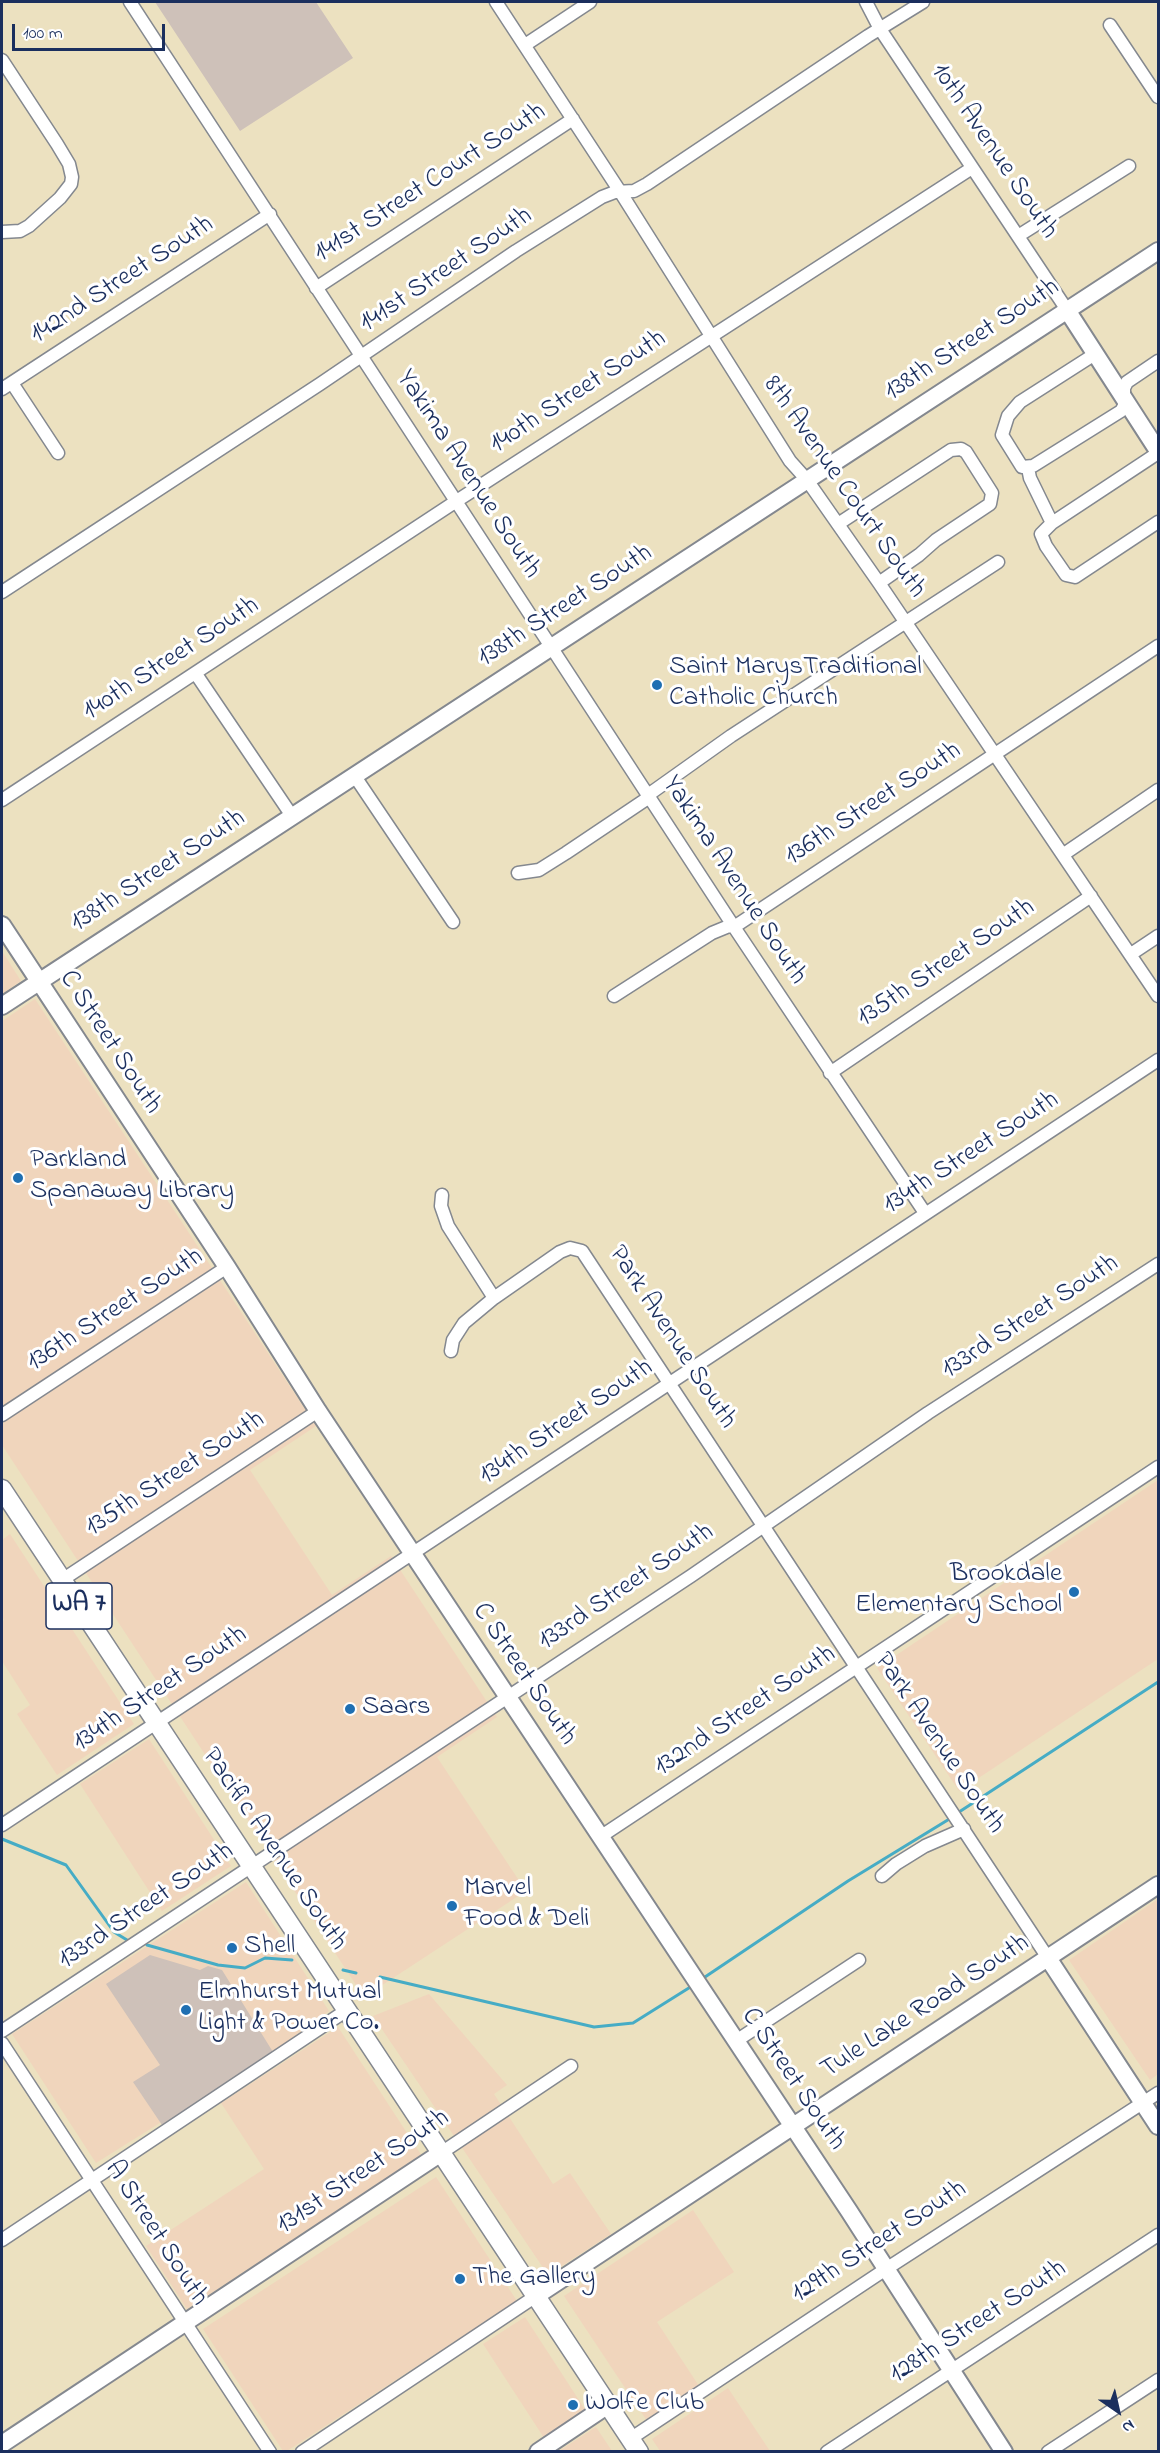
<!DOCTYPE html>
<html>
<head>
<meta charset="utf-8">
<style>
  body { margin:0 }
  #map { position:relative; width:1160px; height:2453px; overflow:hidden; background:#ece1c0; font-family:"Indie Flower",sans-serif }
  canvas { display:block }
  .frame { position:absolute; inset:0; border:3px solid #1b2f5e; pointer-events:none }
  .north { position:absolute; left:1088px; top:2381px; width:60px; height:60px; -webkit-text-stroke:4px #fff; paint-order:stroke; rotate:146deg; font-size:16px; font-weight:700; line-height:24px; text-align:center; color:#1b2f5e }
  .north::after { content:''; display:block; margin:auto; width:21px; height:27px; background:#1b2f5e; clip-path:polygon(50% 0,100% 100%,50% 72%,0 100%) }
  .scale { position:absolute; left:12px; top:24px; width:153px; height:27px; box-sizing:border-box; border:3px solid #1b2f5e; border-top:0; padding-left:8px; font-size:18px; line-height:21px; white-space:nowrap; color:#1b2f5e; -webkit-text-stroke:4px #fff; paint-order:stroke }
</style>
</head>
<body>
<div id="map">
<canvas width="1160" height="2453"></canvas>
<div class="frame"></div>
<div class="north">N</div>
<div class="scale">100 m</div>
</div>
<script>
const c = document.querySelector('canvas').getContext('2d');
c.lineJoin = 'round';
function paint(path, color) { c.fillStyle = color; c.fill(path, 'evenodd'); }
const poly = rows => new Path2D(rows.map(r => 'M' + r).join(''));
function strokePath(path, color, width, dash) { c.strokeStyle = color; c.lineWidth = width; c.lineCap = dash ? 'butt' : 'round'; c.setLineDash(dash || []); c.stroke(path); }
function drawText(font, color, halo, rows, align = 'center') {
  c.font = font + ' "Indie Flower",sans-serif'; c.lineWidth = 6; c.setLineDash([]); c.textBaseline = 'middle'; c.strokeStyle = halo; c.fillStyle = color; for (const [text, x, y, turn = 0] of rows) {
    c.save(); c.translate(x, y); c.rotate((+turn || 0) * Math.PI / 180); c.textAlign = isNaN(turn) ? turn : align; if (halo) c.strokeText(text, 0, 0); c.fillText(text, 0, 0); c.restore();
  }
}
const built = poly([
  [2,951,21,981,2,994],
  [35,999,316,1426,250,1470,332,1595,391,1556,497,1717,437,1757,526,1891,364,1997,2,1445,2,1021],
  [1158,1480,1158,1659,959,1791,877,1668],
  [10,1534,134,1724,57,1775,17,1714,30,1705,2,1661,2,1622,4,1620,2,1616,2,1540],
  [149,1739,231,1866,162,1911,80,1784],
  [246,1882,329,2011,273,2052,96,2163,12,2034],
  [1158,1899,1158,2074,1150,2080,1069,1960],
  [429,1994,507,2085,494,2094,553,2184,570,2173,611,2234,548,2275,373,2016],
  [338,2027,422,2156,187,2309,146,2246,264,2169,221,2103],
  [436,2177,517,2301,287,2451,283,2451,203,2329],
  [693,2210,734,2272,657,2322,699,2386,647,2421,564,2296],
  [525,2317,588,2414,546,2441,483,2344],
  [728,2388,770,2451,660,2451,652,2439],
  [596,2427,612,2451,559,2451]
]);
const industrial = poly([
  [155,2,316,2,353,58,240,131],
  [150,1955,200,1970,208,1966,222,1970,273,2052,162,2125,133,2082,160,2065,106,1984]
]);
const stream = poly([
  [956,1814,1158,1682],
  [2,1839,66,1865,114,1932,127,1940],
  [147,1945,218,1965,245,1968,265,1958,292,1960],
  [343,1970,356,1973],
  [380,1977,594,2027,633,2023,692,1986],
  [702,1979,848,1881,951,1818]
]);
const street = poly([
  [130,2,734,927,925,1213],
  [496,2,621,193,790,461,807,480,879,583,1158,996],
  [866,2,880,29,1067,310],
  [1110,25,1158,97],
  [525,45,590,2],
  [2,60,57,144,69,164,72,177,71,184,60,198,29,226,20,231,2,232],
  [1018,236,1129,166],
  [316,288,573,119],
  [1095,354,1020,402,1008,416,1002,435,1022,467,1033,466,1121,411,1124,406,1124,388,1127,382,1158,361],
  [12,383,58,453],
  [2,389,270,214],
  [1158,453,1052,523,1041,534,1046,546,1066,575,1075,577,1158,522],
  [1028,468,1030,478,1052,523],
  [838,524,951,450,961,449,966,452,992,493,990,504,936,540,919,555,879,583],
  [2,592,320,384,516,251,602,197,615,192,634,191,647,184,868,36,923,2],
  [196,674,292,816],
  [354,775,453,922],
  [2,800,455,502,972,168],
  [1064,854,1158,790],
  [518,873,539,870,566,853,645,800,648,795,731,736,998,562],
  [1131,954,1158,936],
  [614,996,712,933,729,926,734,927,1158,646],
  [830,1073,1091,896],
  [442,1195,441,1206,448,1226,494,1298],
  [451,1351,453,1340,464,1323,494,1298,560,1252,570,1248,582,1251,1048,1958],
  [2,1415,227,1267],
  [62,1580,318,1411],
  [2,1825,1158,1060],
  [600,1837,1158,1467],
  [882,1876,896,1864,925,1846,964,1829],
  [2,2031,691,1576,928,1413,1158,1264],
  [736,2041,859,1960],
  [2,2043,270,2452],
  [441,2153,571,2066],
  [2,2240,347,2010],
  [630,2439,886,2269,1158,2093],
  [302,2452,536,2296],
  [827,2452,1158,2235],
  [1048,2452,1158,2380]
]);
const secondary = poly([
  [1067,310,1158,451],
  [2,925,227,1267,318,1411,849,2211,1004,2452],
  [2,1006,1158,251],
  [1048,1958,1158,2126],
  [536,2296,1158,1885],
  [2,2444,441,2153],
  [538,2452,608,2405]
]);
const primary = poly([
  [2,1489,639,2452]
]);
const markers = [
  [657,685,6,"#1f6fb2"],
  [18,1178,6,"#1f6fb2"],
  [1074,1592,6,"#1f6fb2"],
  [350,1709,6,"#1f6fb2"],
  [452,1906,6,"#1f6fb2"],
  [232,1948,6,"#1f6fb2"],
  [186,2010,6,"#1f6fb2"],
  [460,2279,6,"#1f6fb2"],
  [573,2405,6,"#1f6fb2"]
];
const shields = [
  [79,1606,66]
];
const shieldNames = [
  ["WA 7",79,1606]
];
const streetNames = [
  ["10th Avenue South",993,152,56],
  ["141st Street Court South",431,184,-33],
  ["141st Street South",447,271,-34],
  ["142nd Street South",123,281,-33],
  ["138th Street South",973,341,-33],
  ["140th Street South",579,393,-33],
  ["Yakima Avenue South",467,475,57],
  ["8th Avenue Court South",843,488,55],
  ["138th Street South",566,607,-33],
  ["140th Street South",172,660,-33],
  ["136th Street South",874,805,-33],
  ["138th Street South",159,872,-33],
  ["Yakima Avenue South",733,881,57],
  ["135th Street South",947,964,-34],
  ["C Street South",109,1043,57],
  ["134th Street South",972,1154,-33],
  ["136th Street South",116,1311,-33],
  ["133rd Street South",1031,1318,-33],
  ["Park Avenue South",671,1338,57],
  ["134th Street South",567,1423,-34],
  ["135th Street South",176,1475,-33],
  ["133rd Street South",627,1588,-34],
  ["C Street South",523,1675,56],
  ["134th Street South",161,1690,-34],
  ["132nd Street South",746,1712,-34],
  ["Park Avenue South",938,1744,56],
  ["Pacific Avenue South",273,1850,56],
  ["133rd Street South",147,1907,-34],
  ["Tule Lake Road South",926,2008,-33],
  ["C Street South",792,2080,56],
  ["131st Street South",364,2173,-34],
  ["A Street South",155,2234,57],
  ["129th Street South",880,2243,-33],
  ["128th Street South",979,2323,-33]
];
const poiNames = [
  ["Saint MarysTraditional",669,669],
  ["Catholic Church",669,700],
  ["Parkland",30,1162],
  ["Spanaway Library",30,1193],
  ["Brookdale",1062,1576,"right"],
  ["Elementary School",1062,1607,"right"],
  ["Saars",362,1709],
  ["Marvel",464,1890],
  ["Food & Deli",464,1921],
  ["Shell",244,1948],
  ["Elmhurst Mutual",198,1994],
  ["Light & Power Co.",198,2025],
  ["The Gallery",472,2279],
  ["Wolfe Club",585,2405]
];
paint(built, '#f0d5bc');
paint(industrial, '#cec1b9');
strokePath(stream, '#46acc5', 3);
strokePath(street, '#84888f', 15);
strokePath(secondary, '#84888f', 20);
strokePath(primary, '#84888f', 21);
strokePath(street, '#fff', 12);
strokePath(secondary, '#fff', 16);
strokePath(primary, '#fff', 18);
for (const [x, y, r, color] of markers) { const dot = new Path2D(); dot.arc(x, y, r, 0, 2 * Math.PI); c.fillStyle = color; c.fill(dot); strokePath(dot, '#fff', 2); }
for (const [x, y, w] of shields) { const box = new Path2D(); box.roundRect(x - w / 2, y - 23, w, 46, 4.5); c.fillStyle = '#fff'; c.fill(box); strokePath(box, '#1b2f5e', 1.5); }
drawText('bold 26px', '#1b2f5e', null, shieldNames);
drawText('27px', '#1b2f5e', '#fff', streetNames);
drawText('27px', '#1b2f5e', '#fff', poiNames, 'left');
</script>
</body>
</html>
